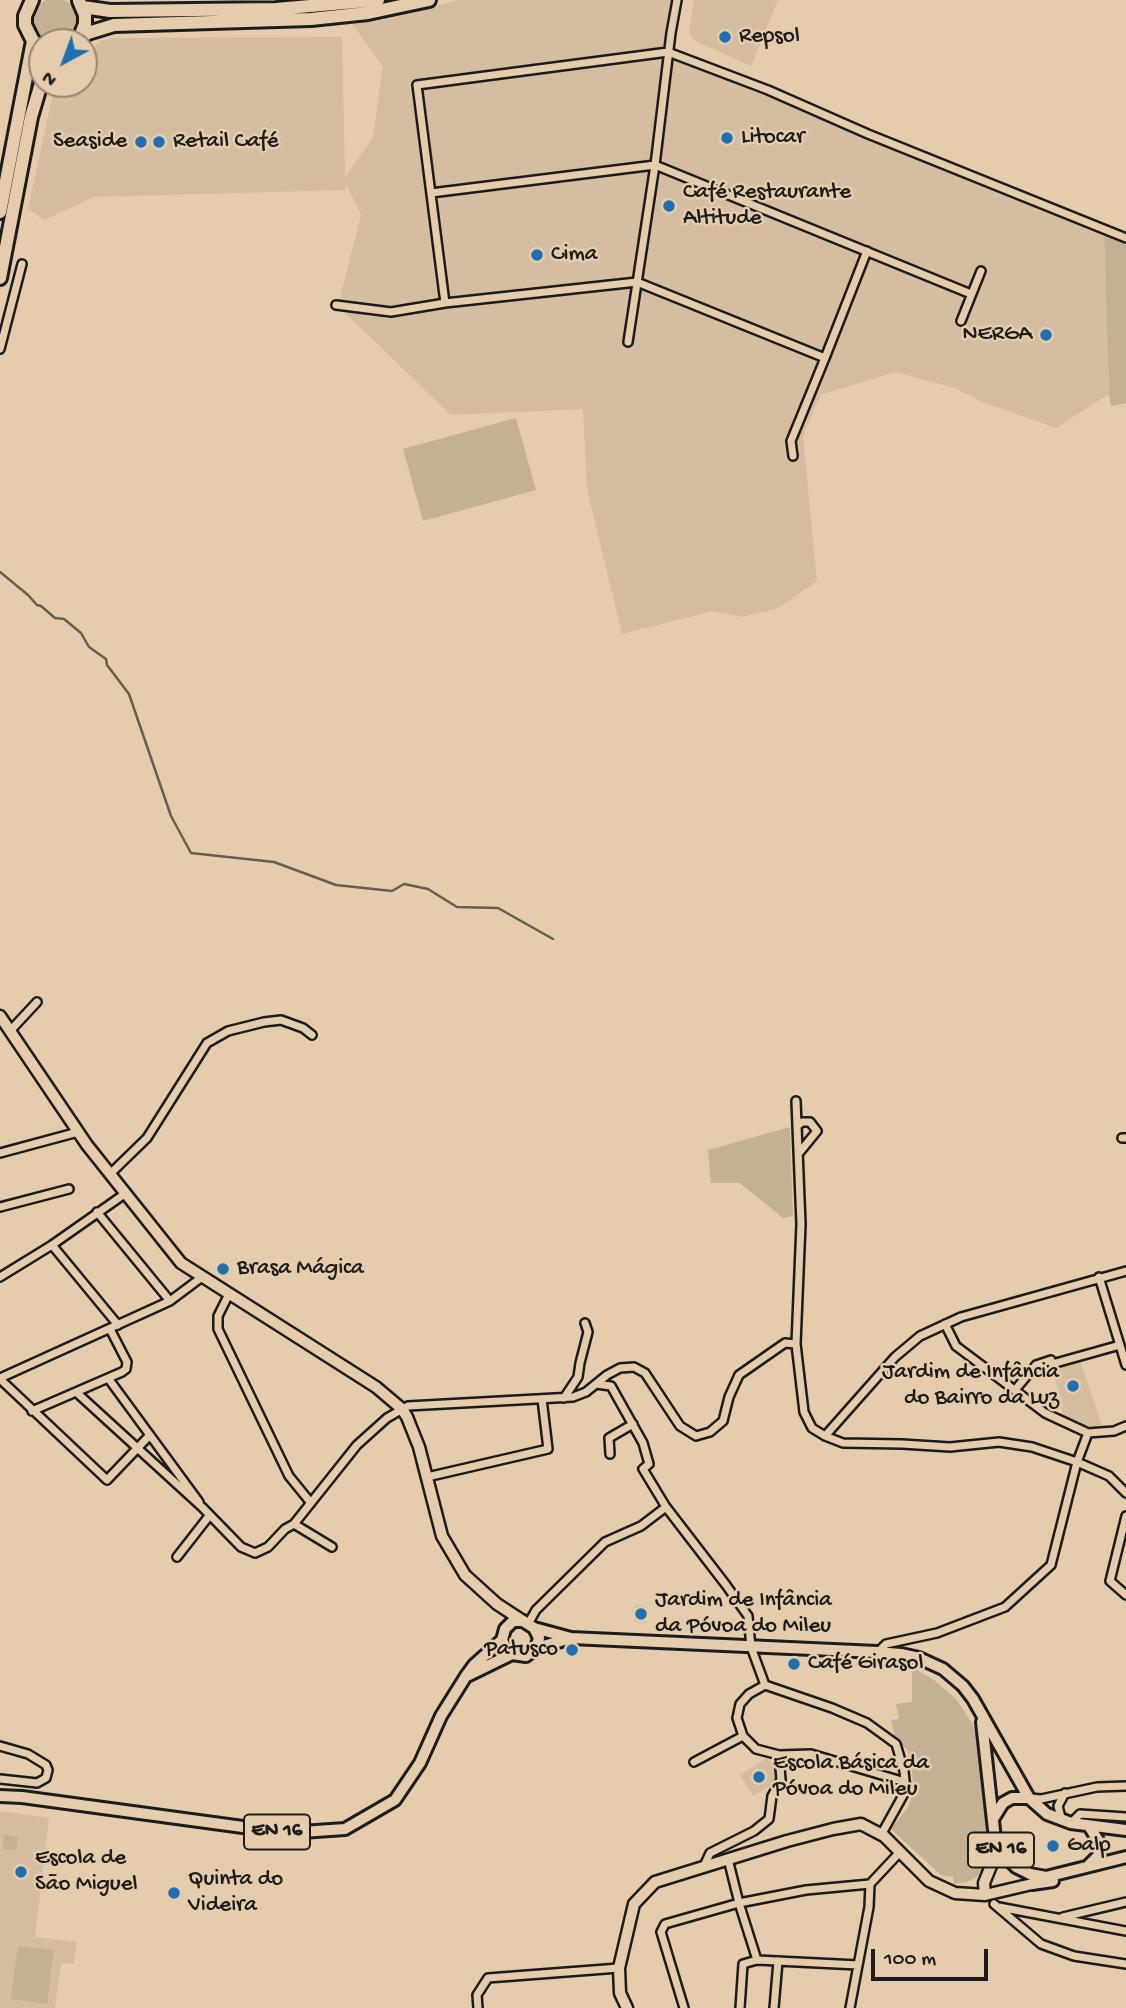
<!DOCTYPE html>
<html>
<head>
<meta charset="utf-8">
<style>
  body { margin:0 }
  #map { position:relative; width:1126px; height:2008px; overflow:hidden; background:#e5ccad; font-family:"Gochi Hand",sans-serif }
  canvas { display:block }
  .north { position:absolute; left:28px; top:28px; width:70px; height:70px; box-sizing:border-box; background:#e5ccad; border:2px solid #958673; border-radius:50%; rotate:221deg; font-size:19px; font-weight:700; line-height:28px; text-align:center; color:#1c1c1c }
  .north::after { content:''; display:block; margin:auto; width:24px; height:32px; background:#1f6fb2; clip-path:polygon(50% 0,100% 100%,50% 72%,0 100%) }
  .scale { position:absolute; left:871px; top:1949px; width:117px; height:32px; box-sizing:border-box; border:4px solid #1c1c1c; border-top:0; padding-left:9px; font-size:21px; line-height:24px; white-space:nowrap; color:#1c1c1c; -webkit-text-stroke:5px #e5ccad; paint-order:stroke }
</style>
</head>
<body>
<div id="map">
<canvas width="1126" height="2008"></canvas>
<div class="north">N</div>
<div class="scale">100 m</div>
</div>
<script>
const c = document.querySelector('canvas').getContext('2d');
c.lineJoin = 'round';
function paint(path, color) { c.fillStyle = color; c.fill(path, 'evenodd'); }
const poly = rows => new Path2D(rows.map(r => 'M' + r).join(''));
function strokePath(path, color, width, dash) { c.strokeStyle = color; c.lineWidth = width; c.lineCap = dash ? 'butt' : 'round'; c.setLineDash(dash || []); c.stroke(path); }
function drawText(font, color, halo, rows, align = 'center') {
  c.font = font + ' "Gochi Hand",sans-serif'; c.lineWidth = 5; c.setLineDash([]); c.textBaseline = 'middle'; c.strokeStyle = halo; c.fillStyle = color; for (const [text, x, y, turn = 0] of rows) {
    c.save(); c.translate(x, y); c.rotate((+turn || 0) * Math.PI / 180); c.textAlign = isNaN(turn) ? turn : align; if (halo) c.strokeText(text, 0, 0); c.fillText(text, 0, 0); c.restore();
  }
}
const built = poly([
  [457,0,672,0,669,53,1104,230,1109,394,1056,428,982,402,955,388,896,372,820,395,803,437,817,581,778,608,742,617,713,611,622,634,587,489,583,409,451,415,338,306,361,215,346,184,345,190,94,197,44,220,28,209,55,84,84,84,84,56,101,41,113,38,342,37,345,178,373,137,383,66,352,24,390,19],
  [694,0,778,0,751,66,695,41,689,34],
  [1080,1360,1102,1426,1094,1428,1062,1415,1063,1404,1051,1368],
  [635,1605,647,1606,646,1623,634,1622],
  [767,1758,776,1766,776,1778,772,1785,753,1796,740,1775],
  [0,1811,49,1818,35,1937,77,1942,74,1964,61,1963,55,2008,0,2008]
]);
const green = poly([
  '33 20a22 22 0 1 1 44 0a22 22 0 1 1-44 0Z',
  [1104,230,1126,238,1126,403,1111,406,1109,394],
  [516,418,536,490,423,521,403,449],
  [790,1127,793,1216,783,1218,740,1183,711,1183,708,1150],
  [912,1670,917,1670,934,1680,956,1699,972,1723,977,1736,989,1858,985,1867,977,1877,967,1882,954,1884,953,1877,941,1875,891,1829,908,1807,913,1794,912,1764,907,1750,895,1736,891,1720,899,1719,896,1704,912,1702],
  [4,1834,18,1837,16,1850,3,1849],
  [18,1946,54,1950,47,2004,11,1999]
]);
const stream = poly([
  [0,572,28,595,37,605,41,606,55,618,64,619,81,633,89,647,106,659,107,665,129,694,171,816,191,853,274,862,336,885,392,891,404,884,428,889,457,907,498,908,553,939]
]);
const street = poly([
  [431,193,655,165,971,294],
  [336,305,391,312,445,303],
  [961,321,981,271],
  [628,342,655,165,671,33,677,0],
  [0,349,22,264],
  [825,358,867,251],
  [793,456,791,441,825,358,637,282,445,303,417,85,668,52,768,90,868,134,1126,238],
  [10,1031,37,1002],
  [796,1101,801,1224,796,1344,804,1412,812,1428,825,1436,843,1443,902,1444,950,1447,999,1442,1032,1447,1077,1462,1109,1476,1126,1493],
  [797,1126,802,1122,810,1122,817,1131,799,1153],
  [1122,1138,1126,1138],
  [0,1153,78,1132],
  [110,1174,147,1138,207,1043,228,1031,264,1022,281,1020,303,1028,312,1035],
  [0,1207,69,1189],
  [97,1212,170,1301],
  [52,1245,118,1325],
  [0,1277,52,1245,126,1193],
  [1099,1277,1126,1365],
  [229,1294,218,1316,218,1329,289,1476,311,1503],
  [945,1324,956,1346,1045,1413,1088,1433,1114,1431,1126,1426],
  [0,1378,170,1301,202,1277],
  [108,1378,199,1502],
  [0,1379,107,1480,150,1435],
  [596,1384,611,1386,643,1443,649,1464,643,1469,666,1507,726,1585,748,1616,751,1647,765,1685,832,1708,867,1723,896,1744,904,1771,906,1790,881,1835],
  [1015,1390,1036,1365,1051,1360,1052,1364,1120,1345],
  [76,1392,203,1508,241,1547,255,1553,268,1547,285,1529,294,1524,357,1445,387,1418,408,1406,573,1397,586,1392,607,1375,620,1368,634,1367,645,1373,680,1426,696,1436,710,1432,723,1421,729,1397,739,1375,785,1343,796,1344],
  [564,1398,578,1377,580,1363,588,1332,585,1323],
  [32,1411,122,1372,126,1369,127,1362,110,1329],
  [825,1436,895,1357,920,1336,961,1317,1126,1271],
  [610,1454,609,1438,633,1424],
  [427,1477,548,1449,542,1399],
  [1126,1516,1110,1581,1126,1595],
  [294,1524,332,1547],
  [177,1557,209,1516],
  [528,1624,536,1610,605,1542,641,1526,666,1507],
  [878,1652,886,1644,937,1633,1005,1607,1051,1565,1077,1462,1088,1433],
  [765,1685,749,1694,740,1704,737,1718,743,1736,756,1749,779,1755,811,1754,905,1782],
  [0,1746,28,1754,46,1765,48,1770,46,1778,37,1783,0,1779],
  [694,1762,743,1736],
  [1030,1798,1041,1799,1097,1787,1126,1786],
  [1062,1821,1058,1806,1065,1793],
  [1071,1823,1080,1814,1126,1817],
  [728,1859,739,1903,757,1960],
  [704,1866,710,1853,754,1831,769,1819,772,1796,781,1780,779,1755],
  [994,1904,1041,1944,1074,1956,1126,1964],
  [999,1907,1126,1931],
  [1063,1917,1126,1902],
  [478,2008,477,1995,488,1978,619,1968],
  [684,2008,661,1932,665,1924,739,1903,806,1890,870,1884,900,1852],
  [740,2008,743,1964,757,1960,858,1965],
  [774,2008,778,1961],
  [850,2008,869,1907,870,1884]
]);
const secondary = poly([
  [0,1016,87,1145,181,1263,376,1387,402,1409,407,1417,419,1447,442,1536,465,1575,497,1604,523,1621],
  [985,1895,984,1883,995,1856,995,1840],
  [627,2008,620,1993,619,1968,634,1904,655,1882,787,1841,833,1829,861,1824,884,1836,929,1881,955,1893,985,1895,1032,1884,1039,1880]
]);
const primary = poly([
  [513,1621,523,1621,534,1628,539,1638,536,1648,526,1656,512,1654,506,1649,502,1640,505,1629,513,1621],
  [534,1628,571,1638,877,1652,901,1654,919,1658,943,1669,963,1686,973,1699,1029,1798,1047,1814,1071,1823,1126,1830],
  [536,1648,568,1639],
  [469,1675,512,1654],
  [982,1722,995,1839,1003,1854,1016,1867,1030,1874,1046,1877,1126,1857],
  [0,1796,22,1797,287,1833,345,1829,395,1800,420,1763,441,1716,466,1676,474,1665,502,1640],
  [993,1819,1003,1803,1012,1798,1029,1798],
  [1088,1866,1099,1855,1099,1842,1089,1826],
  [1032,1884,1053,1881]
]);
const highway = poly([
  [32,0,25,16,25,25,33,41,42,47],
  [83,7,110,11,276,9,378,0],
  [79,39,88,33,114,25,311,19,368,13,429,0],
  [79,39,85,24,85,15,79,1],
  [0,212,33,41],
  [0,278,31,117,42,80]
]);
const markers = [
  [725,37,7,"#1f6fb2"],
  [727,138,7,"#1f6fb2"],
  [141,142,7,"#1f6fb2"],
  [159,142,7,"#1f6fb2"],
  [669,206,7,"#1f6fb2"],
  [537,255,7,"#1f6fb2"],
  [1046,335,7,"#1f6fb2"],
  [223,1269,7,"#1f6fb2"],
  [1073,1386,7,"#1f6fb2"],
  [641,1614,7,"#1f6fb2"],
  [572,1650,7,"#1f6fb2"],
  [794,1664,7,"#1f6fb2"],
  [759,1777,7,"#1f6fb2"],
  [1053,1846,7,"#1f6fb2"],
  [21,1872,7,"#1f6fb2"],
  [174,1893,7,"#1f6fb2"]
];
const shields = [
  [277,1832,66],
  [1001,1850,66]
];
const shieldNames = [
  ["EN 16",277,1832],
  ["EN 16",1001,1850]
];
const poiNames = [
  ["Repsol",739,37],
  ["Litocar",741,138],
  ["Seaside",127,142,"right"],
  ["Retail Café",173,142],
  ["Café Restaurante",683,193],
  ["Altitude",683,219],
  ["Cima",551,255],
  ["NERGA",1032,335,"right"],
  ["Brasa Mágica",237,1269],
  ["Jardim de Infância",1059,1373,"right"],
  ["do Bairro da Luz",1059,1399,"right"],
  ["Jardim de Infância",655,1601],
  ["da Póvoa do Mileu",655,1627],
  ["Patusco",558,1650,"right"],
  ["Café Girasol",808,1664],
  ["Escola Básica da",773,1764],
  ["Póvoa do Mileu",773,1790],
  ["Galp",1067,1846],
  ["Escola de",35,1859],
  ["São Miguel",35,1885],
  ["Quinta do",188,1880],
  ["Videira",188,1906]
];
paint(built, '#d4bda1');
paint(green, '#c4b095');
strokePath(stream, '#665d52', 2.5);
strokePath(street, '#1c1c1c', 12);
strokePath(secondary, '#1c1c1c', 15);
strokePath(primary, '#1c1c1c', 16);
strokePath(highway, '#1c1c1c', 18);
strokePath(street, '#e5ccad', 7);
strokePath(secondary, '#e5ccad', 10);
strokePath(primary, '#e5ccad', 10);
strokePath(highway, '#e5ccad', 12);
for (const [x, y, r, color] of markers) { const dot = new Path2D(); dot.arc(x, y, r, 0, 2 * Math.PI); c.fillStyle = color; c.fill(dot); strokePath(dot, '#e5ccad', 2.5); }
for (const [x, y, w] of shields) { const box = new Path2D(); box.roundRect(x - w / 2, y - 17.5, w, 35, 5); c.fillStyle = '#e5ccad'; c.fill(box); strokePath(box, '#1c1c1c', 2); }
drawText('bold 21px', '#1c1c1c', null, shieldNames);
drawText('23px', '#1c1c1c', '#e5ccad', poiNames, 'left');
</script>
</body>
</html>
